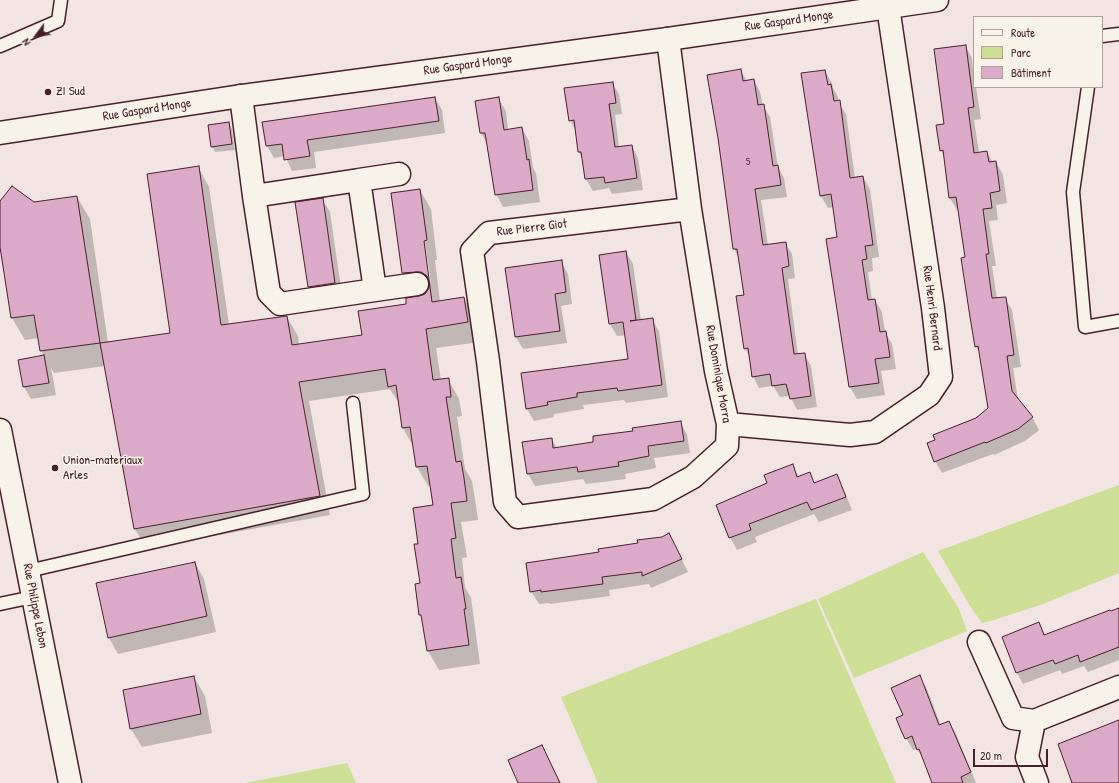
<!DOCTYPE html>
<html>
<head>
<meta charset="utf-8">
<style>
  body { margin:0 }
  #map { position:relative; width:1119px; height:783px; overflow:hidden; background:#f1e4e2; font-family:"Patrick Hand",sans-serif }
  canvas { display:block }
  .legend { position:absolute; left:973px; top:16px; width:130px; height:72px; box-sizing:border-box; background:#f7f3e8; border:1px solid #b29e9c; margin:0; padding:5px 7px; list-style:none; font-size:12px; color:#4a1f2b }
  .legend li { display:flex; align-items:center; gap:8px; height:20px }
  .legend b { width:20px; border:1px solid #b29e9c }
  .north { position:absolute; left:16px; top:16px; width:40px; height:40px; -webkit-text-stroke:3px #f7f3e8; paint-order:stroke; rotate:238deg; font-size:11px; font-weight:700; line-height:16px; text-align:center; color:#4a1f2b }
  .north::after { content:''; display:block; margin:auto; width:14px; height:18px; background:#4a1f2b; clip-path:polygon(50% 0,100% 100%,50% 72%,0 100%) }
  .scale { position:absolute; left:973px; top:749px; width:75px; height:18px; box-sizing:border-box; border:2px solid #4a1f2b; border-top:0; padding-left:5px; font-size:12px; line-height:14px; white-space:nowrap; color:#4a1f2b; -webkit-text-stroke:3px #f7f3e8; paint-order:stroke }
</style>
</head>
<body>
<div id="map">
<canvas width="1119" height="783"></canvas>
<ul class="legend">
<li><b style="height:5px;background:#f7f3e8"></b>Route</li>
<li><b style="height:11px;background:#cddf94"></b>Parc</li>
<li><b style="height:11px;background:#dbaac9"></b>Bâtiment</li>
</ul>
<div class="north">N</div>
<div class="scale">20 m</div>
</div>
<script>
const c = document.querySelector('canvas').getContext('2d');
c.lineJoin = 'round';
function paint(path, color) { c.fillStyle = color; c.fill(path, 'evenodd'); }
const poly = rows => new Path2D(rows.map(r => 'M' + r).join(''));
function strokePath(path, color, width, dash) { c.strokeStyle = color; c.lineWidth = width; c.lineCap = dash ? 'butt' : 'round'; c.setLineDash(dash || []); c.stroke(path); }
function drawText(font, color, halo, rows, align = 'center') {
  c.font = font + ' "Patrick Hand",sans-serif'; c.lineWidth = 3; c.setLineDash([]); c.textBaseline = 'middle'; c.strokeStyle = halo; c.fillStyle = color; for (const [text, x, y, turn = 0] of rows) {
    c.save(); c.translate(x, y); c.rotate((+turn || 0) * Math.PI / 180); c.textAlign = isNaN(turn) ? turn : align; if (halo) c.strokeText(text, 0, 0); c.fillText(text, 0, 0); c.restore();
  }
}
const green = poly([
  [1119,485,1119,573,1043,604,994,620,982,623,970,606,938,551],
  [923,552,959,609,967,631,854,678,818,599],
  [816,599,896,783,598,783,561,697],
  [347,763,356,783,246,783]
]);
const shadow = poly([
  [965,46,972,58,974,87,976,87,981,119,974,120,979,153,987,152,993,163,996,162,1003,175,1007,203,996,205,998,220,989,221,996,266,992,266,997,299,1005,298,1012,310,1021,367,1013,368,1018,399,1032,417,1039,430,1025,441,994,455,993,454,942,473,935,461,989,408,981,355,976,347,967,258,959,210,957,210,950,198,945,158,941,150,946,125],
  [741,71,747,81,754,80,760,92,763,106,770,117,778,167,784,178,787,197,761,200,768,245,785,243,792,254,795,278,788,279,798,355,804,354,811,366,817,407,797,410,790,396,780,397,773,386,759,388,753,376,750,358,745,348,745,296,739,258,734,249,719,138],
  [825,71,832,83,833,88,838,97,838,102,846,114,855,178,863,177,870,189,879,257,872,258,873,271,868,272,872,301,875,300,882,312,885,332,892,344,896,369,881,371,885,395,857,399,850,387,827,239,838,238,834,207,828,208,821,196],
  [612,83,619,94,622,114,615,115,619,148,632,146,638,158,643,190,612,194,609,188,593,191,586,179,583,159,579,152,576,131,570,120],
  [435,98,442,110,445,133,314,152,316,168,292,171,285,156,274,158,267,146,263,122],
  [498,98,506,111,508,130,522,128,529,141,533,168,536,173,540,202,503,207,496,194,488,145,481,133],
  [229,123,232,129,235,150,215,152,212,146],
  [198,167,209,187,229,325,287,317,298,336,299,345,363,336,408,305,426,294,428,291,415,293,403,273,392,193,420,190,431,209,437,260,435,260,440,302,464,298,475,317,479,342,436,348,441,380,448,379,459,399,462,416,457,417,465,469,472,481,475,499,478,520,461,522,467,557,462,558,465,587,471,598,480,664,439,670,428,651,423,620,420,615,416,584,421,584,419,544,434,506,431,486,428,486,417,467,414,448,403,428,400,405,390,389,309,401,330,515,146,548,135,529,105,366,54,373,51,368,56,395,31,399,24,387,44,356,41,351,39,338,25,340,12,318,0,240,0,203,34,203,77,197,90,219,108,343,171,334],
  [422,236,424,236,431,283,428,281],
  [322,199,330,212,342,295,316,299,309,286],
  [626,252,633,264,641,321,652,319,659,331,668,397,626,403,624,400,583,405,584,409,554,414,554,417,534,421,527,409,522,373,629,360,626,335,617,336,610,324],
  [561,261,568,274,572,304,561,306,567,343,523,349,516,337],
  [680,422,687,434,690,453,654,458,656,468,625,474,626,479,586,484,583,479,535,486,528,474,551,439,557,448,595,443,634,431],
  [582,465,582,467,532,474,532,472],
  [792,465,799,477,809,474,815,484,836,475,843,488,852,510,819,522,814,514,755,537,757,542,737,550,730,537],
  [669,534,688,572,651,588,649,584,609,590,610,596,550,604,549,603,539,604,531,591,600,553,662,538],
  [195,563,204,579,216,632,118,654,109,638],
  [1119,609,1119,660,1088,672,1084,666,1062,674,1060,670,1023,684,1017,673,1003,638,1039,623,1046,636],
  [194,677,205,696,212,733,142,747,131,729],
  [920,677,927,689,941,726,949,722,956,734,976,783,933,783,925,762,917,749,913,750,906,738,904,715],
  [542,746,561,783,520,783]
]);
const building = poly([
  [966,45,974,107,968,108,974,153,987,151,989,162,996,161,1000,191,990,193,992,208,983,209,989,254,986,254,992,298,1006,297,1014,355,1007,356,1012,391,1033,417,1018,429,986,443,985,442,934,462,927,443,935,440,933,435,976,418,988,408,978,346,975,347,970,317,961,258,965,257,956,197,949,198,943,150,940,151,936,125,944,124,934,49,966,45],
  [741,69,743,81,754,79,758,105,764,104,773,166,778,165,781,185,755,189,763,245,786,242,789,266,782,268,794,354,805,353,811,396,790,399,786,384,772,386,770,374,752,377,748,348,744,349,736,296,744,295,737,249,733,249,718,138,707,75,741,69],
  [825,70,828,85,831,84,834,101,840,100,850,178,863,176,873,245,865,246,867,259,862,260,868,300,875,299,880,332,886,331,890,357,875,359,879,383,849,387,826,239,837,237,831,194,820,196,801,73,825,70],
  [613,82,616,103,609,104,615,147,632,145,637,178,605,183,604,177,585,179,581,152,578,152,574,120,569,121,564,88,613,82],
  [435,97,439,121,307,140,310,156,284,160,282,144,266,146,262,122,435,97],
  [499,97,504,130,522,127,527,160,529,159,533,190,495,195,485,133,480,133,475,101,499,97],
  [229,122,232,144,211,147,208,125,229,122],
  [199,166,221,325,287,316,292,345,362,335,358,311,406,304,406,298,419,296,425,294,429,288,429,283,427,276,421,272,416,272,402,273,391,193,420,189,427,240,424,241,432,302,464,297,468,322,426,329,433,380,449,378,451,397,446,397,456,462,461,461,464,478,467,501,451,503,456,538,451,539,456,578,461,577,466,609,464,609,469,645,427,651,421,615,419,615,415,584,420,583,414,544,418,544,413,508,433,505,427,466,416,467,410,427,402,428,396,385,388,387,385,369,299,382,320,496,134,529,100,343,170,333,147,174,199,166],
  [12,186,34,202,77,196,100,343,40,351,34,315,11,318,0,247,0,201,12,186],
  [323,198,335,283,308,287,295,202,323,198],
  [626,251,636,320,630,321,653,318,662,385,618,391,617,388,577,393,577,397,547,402,548,405,526,409,521,373,628,359,623,322,609,324,599,255,626,251],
  [562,260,566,292,555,294,560,331,515,337,505,268,562,260],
  [44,355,49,383,23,387,18,360,44,355],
  [681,421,684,441,648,446,649,456,618,462,619,466,578,472,577,467,527,474,522,442,552,438,553,448,593,442,593,436,633,431,632,428,681,421],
  [793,464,797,477,810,472,814,483,837,474,846,497,811,510,807,502,749,524,751,530,729,538,716,505,767,483,764,475,793,464],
  [669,533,682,559,642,576,642,572,602,577,603,584,541,592,541,590,530,592,526,563,599,552,598,549,638,543,637,540,662,537,669,533],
  [195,562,207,616,108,638,96,583,195,562],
  [1119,608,1119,647,1080,662,1078,655,1055,664,1053,660,1016,673,1002,637,1039,622,1044,635,1110,610,1111,611,1119,608],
  [920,675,939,725,949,721,971,772,961,777,963,783,932,783,919,749,917,750,912,736,905,739,900,728,896,718,903,715,891,688,920,675],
  [194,676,201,714,130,729,123,690,194,676],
  [1119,720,1119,783,1072,783,1058,744,1119,720],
  [542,745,560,783,518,783,508,760,542,745]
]);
const service = poly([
  [1102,36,1119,34],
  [0,46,58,21,61,0],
  [1088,87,1073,192,1085,327,1119,321],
  [28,571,363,494,353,403],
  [0,604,33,597]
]);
const minor = poly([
  [668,39,690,209,489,233,472,251,488,361,505,502,518,517,653,499,693,477,727,446,728,424,716,371,690,209],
  [241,96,254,196,359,180,375,290,280,304,269,293,254,196],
  [359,180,399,174],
  [375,290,417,284],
  [728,424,850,435,875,432,929,395,941,377,933,308,888,7],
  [0,430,70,783],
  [979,642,1013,718,1034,721,1119,687],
  [1034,721,1027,757,1037,783]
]);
const tertiary = poly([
  [0,133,241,96,668,39,937,0]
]);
const markers = [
  [48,92,4,"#4a1f2b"],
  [55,468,4,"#4a1f2b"]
];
const numberNames = [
  ["5",748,162]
];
const streetNames = [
  ["Rue Gaspard Monge",789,21,-8],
  ["Rue Gaspard Monge",468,65,-8],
  ["Rue Gaspard Monge",147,110,-9],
  ["Rue Pierre Giot",532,228,-7],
  ["Rue Henri Bernard",932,308,83],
  ["Rue Dominique Morra",718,374,80],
  ["Rue Philippe Lebon",35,606,79]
];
const poiNames = [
  ["ZI Sud",56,92],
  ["Union-materiaux",63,461],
  ["Arles",63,476]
];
paint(green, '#cddf94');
paint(shadow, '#0003');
paint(building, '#dbaac9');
strokePath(building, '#4a1f2b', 1);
strokePath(service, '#4a1f2b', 15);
strokePath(minor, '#4a1f2b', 25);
strokePath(tertiary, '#4a1f2b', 25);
strokePath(service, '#f7f3e8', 12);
strokePath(minor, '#f7f3e8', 22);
strokePath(tertiary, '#f7f3e8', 22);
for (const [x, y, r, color] of markers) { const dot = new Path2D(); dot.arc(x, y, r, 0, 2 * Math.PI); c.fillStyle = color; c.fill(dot); strokePath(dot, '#f7f3e8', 1.5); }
drawText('11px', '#6e4252', null, numberNames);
drawText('13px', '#4a1f2b', '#f7f3e8', streetNames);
drawText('13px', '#4a1f2b', '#f7f3e8', poiNames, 'left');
</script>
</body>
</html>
